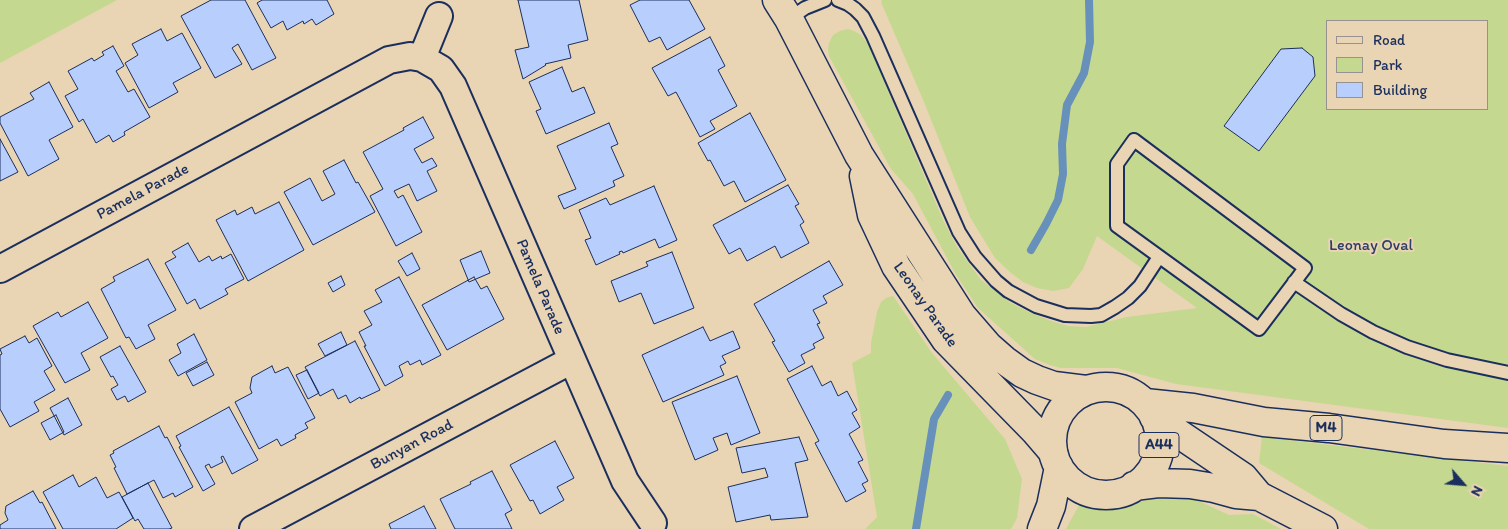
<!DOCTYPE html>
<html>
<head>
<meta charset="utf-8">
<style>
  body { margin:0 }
  #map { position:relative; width:1508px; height:529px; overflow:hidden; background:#e9d4b3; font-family:Itim,sans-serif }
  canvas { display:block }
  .legend { position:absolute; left:1326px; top:20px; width:162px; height:90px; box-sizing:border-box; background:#e9d4b3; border:1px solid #979291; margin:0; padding:6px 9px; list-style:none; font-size:15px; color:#1b2f5e }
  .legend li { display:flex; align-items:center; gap:10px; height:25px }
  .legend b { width:25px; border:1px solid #979291 }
  .north { position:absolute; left:1438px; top:459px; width:50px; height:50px; -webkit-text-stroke:4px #e9d4b3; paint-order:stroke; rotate:117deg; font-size:14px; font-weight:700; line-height:20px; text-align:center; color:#1b2f5e }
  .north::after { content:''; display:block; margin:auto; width:18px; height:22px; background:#1b2f5e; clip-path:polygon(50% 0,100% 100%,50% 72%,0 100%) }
</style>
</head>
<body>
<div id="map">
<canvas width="1508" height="529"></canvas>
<ul class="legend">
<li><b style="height:6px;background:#e9d4b3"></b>Road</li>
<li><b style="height:14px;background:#c4d98f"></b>Park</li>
<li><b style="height:14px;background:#b8cefd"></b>Building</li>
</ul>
<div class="north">N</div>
</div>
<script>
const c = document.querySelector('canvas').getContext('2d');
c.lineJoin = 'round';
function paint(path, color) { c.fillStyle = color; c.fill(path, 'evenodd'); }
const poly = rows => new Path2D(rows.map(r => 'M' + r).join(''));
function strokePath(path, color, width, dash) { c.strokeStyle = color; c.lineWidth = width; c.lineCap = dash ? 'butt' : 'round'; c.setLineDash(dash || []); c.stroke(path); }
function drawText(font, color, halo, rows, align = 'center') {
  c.font = font + ' Itim,sans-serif'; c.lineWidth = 4; c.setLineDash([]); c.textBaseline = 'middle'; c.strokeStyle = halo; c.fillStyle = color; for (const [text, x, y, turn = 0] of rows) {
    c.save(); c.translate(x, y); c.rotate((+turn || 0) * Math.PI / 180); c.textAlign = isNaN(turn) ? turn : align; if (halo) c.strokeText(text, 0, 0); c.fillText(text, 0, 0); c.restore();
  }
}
const green = poly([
  [0,0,117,0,0,63],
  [882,0,1508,0,1508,428,1176,384,1117,368,1061,368,1050,365,1035,359,978,308,955,273,913,194,891,169,829,56,828,49,829,43,833,35,840,31,848,29,854,31,861,35,868,44,943,220,957,247,981,280,1011,303,1029,312,1051,321,1068,326,1086,327,1127,317,1197,308,1097,236,1083,269,1069,288,1053,291,1037,288,1023,282,1011,273,995,258,970,217,924,102,881,2],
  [1327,21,1487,21,1487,109,1327,109],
  [893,296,932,353,1005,439,1022,479,1017,518,1011,529,865,529,877,517,852,363,871,353,871,343,877,312,881,302,886,298],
  [1262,437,1508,466,1508,529,1369,529,1259,463],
  [1175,493,1190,497,1229,515,1253,514,1281,529,1066,529,1079,505,1105,509,1124,506]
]);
const stream = poly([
  [1031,250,1046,224,1058,200,1063,174,1062,144,1067,105,1084,73,1090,42,1089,0],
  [916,529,934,419,948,395]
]);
const building = poly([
  [211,0,245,0,276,58,252,70,238,44,232,48,242,64,215,78,181,16,211,0],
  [262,0,327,0,334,14,316,25,312,19,304,24,303,21,287,30,283,21,271,28,257,3,262,0],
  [518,0,579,0,588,40,568,45,571,58,545,64,546,65,523,79,515,50,529,47,518,0],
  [640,0,689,0,705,29,667,50,660,37,649,42,630,5,640,0],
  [161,29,167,41,182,33,201,68,173,83,178,92,149,108,125,63,138,55,132,44,161,29],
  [710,37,725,66,718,70,737,106,710,121,715,129,700,137,676,92,668,96,652,68,710,37],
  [113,46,124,66,116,71,128,92,134,89,150,117,124,132,125,135,113,142,109,135,96,143,83,119,79,122,65,96,78,89,68,71,92,58,94,61,104,55,102,52,113,46],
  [1302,48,1313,57,1315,76,1259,151,1224,126,1281,49,1302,48],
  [562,67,572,92,584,87,595,113,546,134,536,111,541,109,529,82,562,67],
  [49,82,73,127,49,140,59,159,28,176,0,123,0,117,34,99,30,93,49,82],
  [750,113,786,180,745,202,734,181,724,186,710,160,708,161,698,143,750,113],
  [423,117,434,138,414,149,422,163,432,158,437,166,427,171,437,191,417,201,409,184,394,191,398,198,403,195,422,232,396,246,370,196,383,189,363,152,404,130,403,128,423,117],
  [609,123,618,144,611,147,624,176,613,181,615,186,564,209,558,196,576,189,557,146,609,123],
  [0,139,18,172,0,181,0,139],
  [344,160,356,183,358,182,375,212,313,245,284,192,310,178,322,201,335,194,323,171,344,160],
  [788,185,799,204,795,206,804,222,800,225,809,243,781,258,775,246,747,261,740,248,729,254,713,225,788,185],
  [654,186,677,240,659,248,655,239,623,253,622,251,619,252,620,254,596,265,585,240,591,238,579,210,606,198,610,205,654,186],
  [279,202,304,250,248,281,216,220,235,210,237,215,252,207,255,214,279,202],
  [188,243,199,262,209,256,212,261,221,256,222,259,231,254,244,279,225,289,228,294,200,309,195,299,187,304,165,263,176,257,172,252,188,243],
  [481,251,490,273,469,282,460,260,481,251],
  [672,252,694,308,654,324,641,293,619,302,611,281,648,266,646,262,672,252],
  [412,253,420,269,407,276,398,261,412,253],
  [148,259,176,310,148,325,155,339,136,349,129,337,126,338,101,289,115,281,113,277,148,259],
  [829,261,843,285,823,296,827,303,813,310,820,323,817,324,824,338,813,344,815,348,801,355,805,363,789,372,772,342,775,341,754,304,829,261],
  [341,276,345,285,333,292,328,283,341,276],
  [399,277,441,355,422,365,420,360,410,365,408,361,399,366,403,376,385,386,364,346,366,346,359,332,372,325,364,311,382,302,375,290,399,277],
  [474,277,481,289,487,286,504,319,447,350,422,305,474,277],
  [88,302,108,338,81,353,90,370,65,383,33,326,58,312,61,317,88,302],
  [703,327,710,341,733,331,740,348,722,356,726,363,720,366,724,375,663,402,642,355,703,327],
  [341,332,347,345,325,356,318,344,341,332],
  [194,334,207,360,178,376,169,360,181,353,177,344,194,334],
  [25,336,29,343,37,338,52,366,44,371,55,390,34,402,39,411,10,427,0,409,0,355,2,354,0,349,25,336],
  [355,341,380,390,361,399,360,397,350,403,346,395,338,399,333,389,320,396,305,367,355,341],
  [120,346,146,392,128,402,125,396,117,400,111,389,118,385,113,376,111,377,100,357,120,346],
  [207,362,214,375,193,386,186,373,207,362],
  [272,366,275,373,288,367,315,418,305,423,308,428,295,435,296,438,281,446,277,439,259,449,235,402,252,393,250,388,252,377,272,366],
  [812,366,822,386,831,381,838,396,847,391,857,410,852,413,860,427,849,434,863,460,858,462,868,481,862,484,866,491,846,502,815,443,819,441,787,379,812,366],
  [307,370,319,393,308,399,296,375,307,370],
  [737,376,760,433,731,445,727,433,713,438,718,450,695,460,672,402,737,376],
  [68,398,82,425,64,435,50,408,68,398],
  [229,407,258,460,232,474,223,456,221,457,223,462,211,468,209,464,205,466,215,484,203,491,179,447,181,446,176,436,229,407],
  [56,415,64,432,50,440,41,423,56,415],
  [159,426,165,438,167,437,193,487,175,497,173,493,163,498,154,480,127,494,114,468,116,467,110,455,114,453,113,451,159,426],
  [799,437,808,460,795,463,808,517,771,520,770,515,736,522,728,487,768,477,765,468,742,473,736,448,799,437],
  [555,441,574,478,557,487,564,500,540,514,533,500,530,501,510,465,555,441],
  [492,471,512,510,505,514,512,529,455,529,440,499,471,484,470,482,492,471],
  [73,475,79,487,96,477,107,498,119,492,133,518,116,529,63,529,43,492,73,475],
  [148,483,172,528,169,529,144,529,138,519,135,521,122,497,148,483],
  [33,491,40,503,42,502,56,529,0,529,0,525,8,520,5,513,6,506,33,491],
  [424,506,436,529,391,529,389,524,424,506]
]);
const lane = poly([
  [838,0,848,4,855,9,863,17,873,36,959,232,975,257,996,281,1008,291,1036,306,1065,315,1091,316,1101,315,1115,307,1128,298,1140,286,1159,257],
  [789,19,805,8,825,0],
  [1134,140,1305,268,1259,329,1117,226,1117,164,1134,140],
  [1294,282,1341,314,1373,332,1407,347,1447,360,1508,373]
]);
const street = poly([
  [422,58,439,16],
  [0,269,389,60,410,56,422,58,441,69,453,86,625,481,653,523],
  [253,529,572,360]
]);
const secondary = poly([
  [777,0,789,19,859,155,962,316,988,346,1004,360,1022,373,1037,380,1054,386,1086,390],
  [864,176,872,215,896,266,946,340,1035,431,1053,452]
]);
const highway = poly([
  '1052 441a54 54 0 1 1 108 0a54 54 0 1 1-108 0Z',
  [1145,403,1193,408,1264,422,1329,428,1444,444,1508,448],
  [1154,417,1243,477,1259,496],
  [1134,486,1158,483,1190,484,1214,488,1236,494,1259,496,1323,529],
  [1042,529,1051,506,1059,467]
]);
const shields = [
  [1326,428,32],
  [1159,445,40]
];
const shieldNames = [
  ["M4",1326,428],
  ["A44",1159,445]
];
const streetNames = [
  ["Pamela Parade",143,192,-28],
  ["Pamela Parade",540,287,67],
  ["Leonay Parade",925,305,55],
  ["Bunyan Road",412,445,-28]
];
const parkNames = [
  ["Leonay Oval",1371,246]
];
paint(green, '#c4d98f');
strokePath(stream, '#6791bb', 8);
paint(building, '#b8cefd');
strokePath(building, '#1b2f5e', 1);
strokePath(lane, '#1b2f5e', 16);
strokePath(street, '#1b2f5e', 30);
strokePath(secondary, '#1b2f5e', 31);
strokePath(highway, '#1b2f5e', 31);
strokePath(lane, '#e9d4b3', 12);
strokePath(street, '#e9d4b3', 26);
strokePath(secondary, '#e9d4b3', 28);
strokePath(highway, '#e9d4b3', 28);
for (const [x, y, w] of shields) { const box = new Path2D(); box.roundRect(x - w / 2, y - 12.5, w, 25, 4); c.fillStyle = '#e9d4b3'; c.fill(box); strokePath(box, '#1b2f5e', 1); }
drawText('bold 15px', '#1b2f5e', null, shieldNames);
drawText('16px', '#1b2f5e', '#e9d4b3', streetNames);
drawText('16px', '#2c4063', '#e9d4b3', parkNames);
</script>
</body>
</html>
